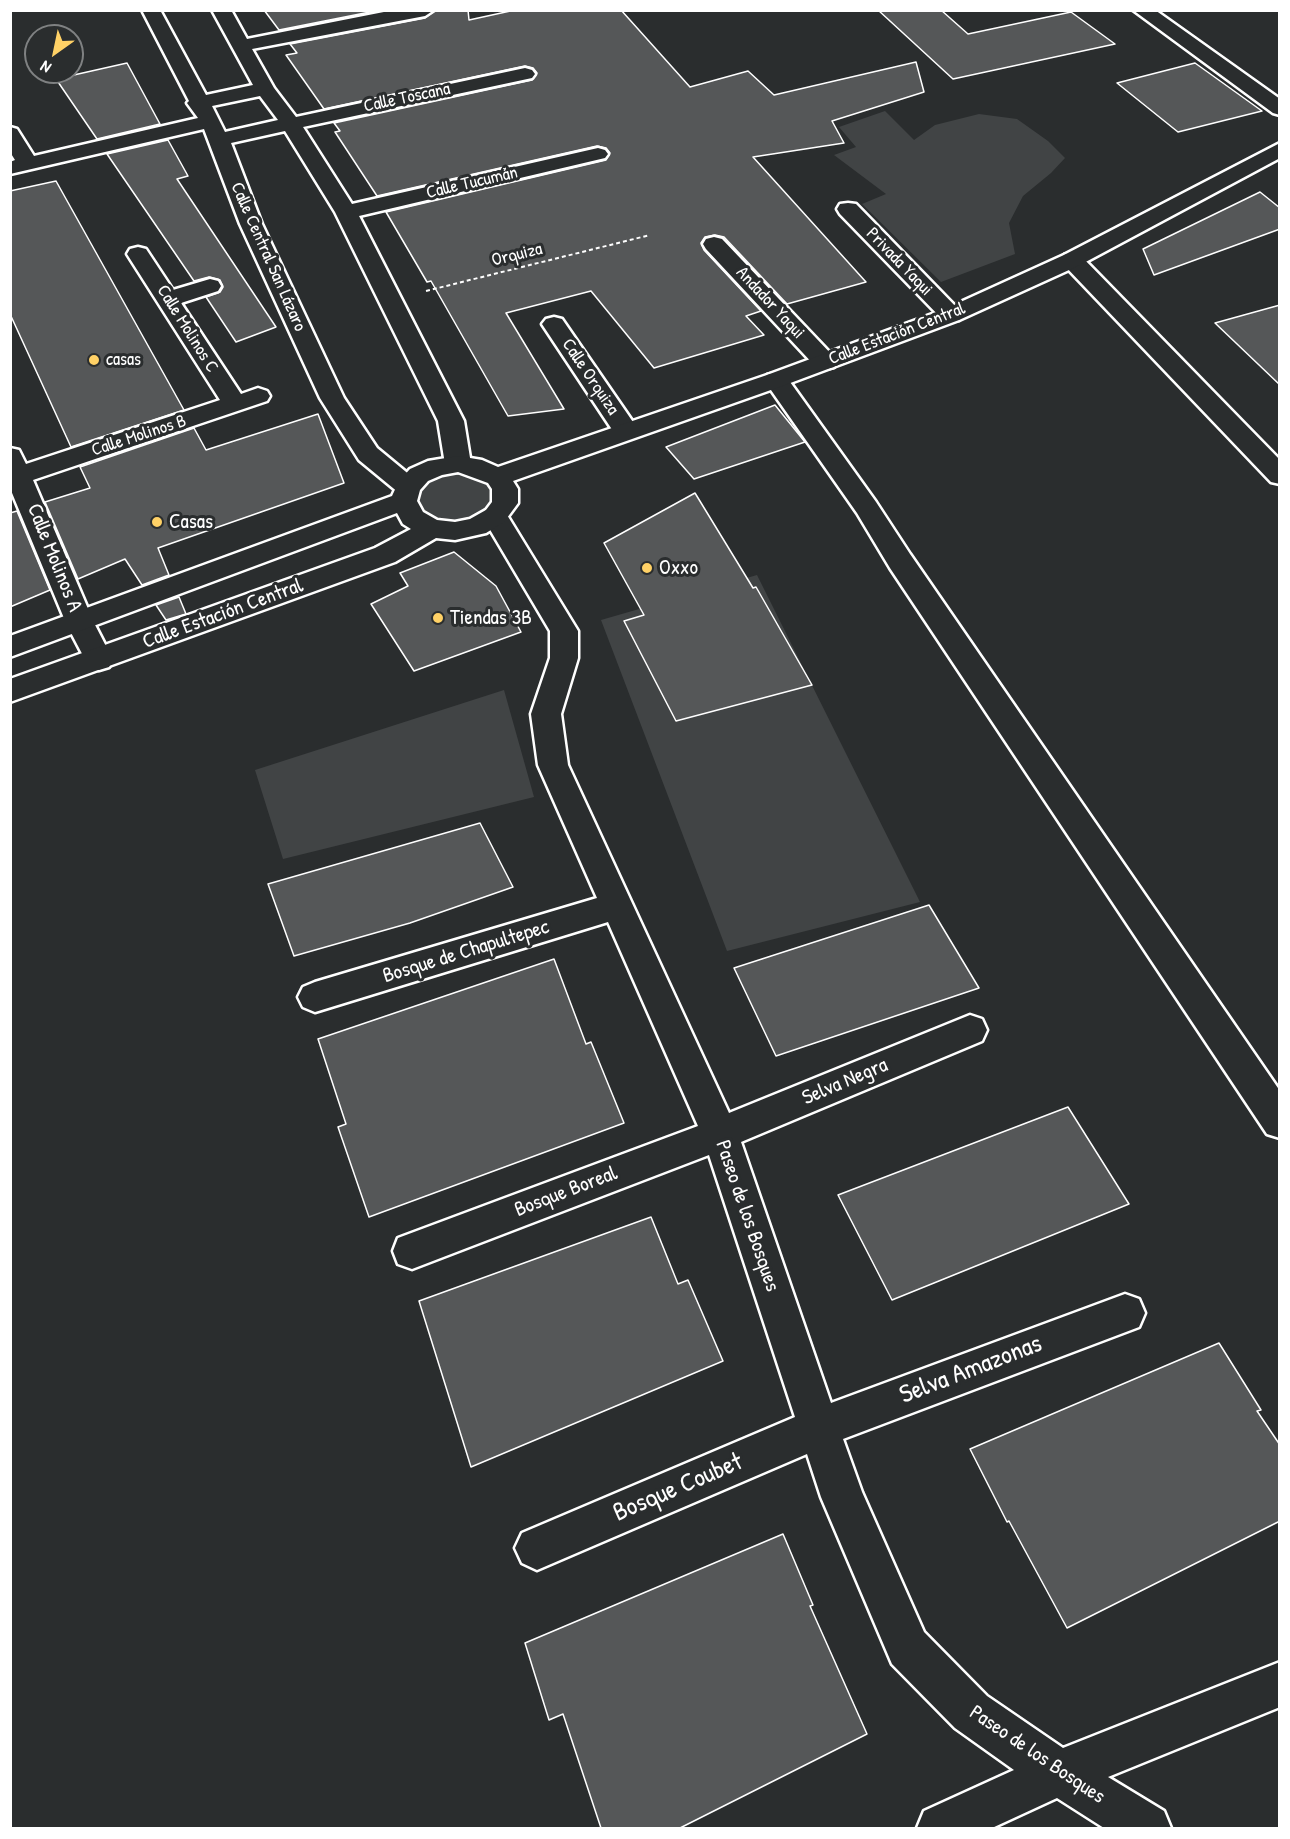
<!DOCTYPE html>
<html>
<head>
<meta charset="utf-8">
<style>
  body { margin:0 }
  #map { position:relative; width:1290px; height:1839px; overflow:hidden; background:#2a2d2e; font-family:"Patrick Hand",sans-serif }
  canvas { display:block }
  .frame { position:absolute; inset:0; border:12px solid #fff; pointer-events:none }
  .north { position:absolute; left:24px; top:24px; width:60px; height:60px; box-sizing:border-box; background:#2a2d2e; border:2px solid #7f8182; border-radius:50%; rotate:213deg; font-size:16px; font-weight:700; line-height:24px; text-align:center; color:#fff }
  .north::after { content:''; display:block; margin:auto; width:21px; height:27px; background:#ffd166; clip-path:polygon(50% 0,100% 100%,50% 72%,0 100%) }
</style>
</head>
<body>
<div id="map">
<canvas width="1290" height="1839"></canvas>
<div class="frame"></div>
<div class="north">N</div>
</div>
<script>
const c = document.querySelector('canvas').getContext('2d');
c.lineJoin = 'round';
function paint(path, color) { c.fillStyle = color; c.fill(path, 'evenodd'); }
const poly = rows => new Path2D(rows.map(r => 'M' + r).join(''));
function strokePath(path, color, width, dash) { c.strokeStyle = color; c.lineWidth = width; c.lineCap = dash ? 'butt' : 'round'; c.setLineDash(dash || []); c.stroke(path); }
function drawText(font, color, halo, rows, align = 'center') {
  c.font = font + ' "Patrick Hand",sans-serif'; c.lineWidth = 6; c.setLineDash([]); c.textBaseline = 'middle'; c.strokeStyle = halo; c.fillStyle = color; for (const [text, x, y, turn = 0] of rows) {
    c.save(); c.translate(x, y); c.rotate((+turn || 0) * Math.PI / 180); c.textAlign = isNaN(turn) ? turn : align; if (halo) c.strokeText(text, 0, 0); c.fillText(text, 0, 0); c.restore();
  }
}
const green = poly([
  [885,111,914,140,935,125,979,114,1017,119,1048,141,1065,158,1051,173,1023,196,1009,223,1015,254,941,282,862,204,886,194,834,155,856,147,839,127],
  [464,465,505,489,477,527,424,524,411,484],
  [757,575,920,902,727,951,601,620],
  [504,690,534,797,283,859,255,770]
]);
const building = poly([
  [264,10,380,10,279,30,264,10],
  [436,10,468,10,469,20,515,10,621,10,690,87,748,71,774,95,916,62,924,92,832,121,844,143,753,157,866,282,787,304,724,237,715,235,705,237,701,243,704,250,761,311,746,316,764,335,654,368,591,291,506,313,564,409,508,416,431,281,427,282,386,212,606,160,610,153,606,148,597,146,377,196,335,132,340,131,334,123,532,80,537,73,533,68,525,66,324,109,286,55,297,53,290,44,425,18,436,10],
  [878,10,941,10,968,34,1071,12,1115,44,953,79,878,10],
  [127,63,160,124,97,139,56,79,127,63],
  [1195,63,1262,111,1178,132,1117,83,1195,63],
  [168,140,188,176,177,179,276,327,236,342,206,297,220,292,223,287,220,280,209,277,194,281,107,154,168,140],
  [56,181,184,410,71,447,10,314,10,191,56,181],
  [1260,192,1280,208,1280,229,1154,275,1143,249,1260,192],
  [1280,305,1280,385,1215,323,1280,305],
  [775,405,805,442,694,479,666,447,775,405],
  [318,414,344,483,158,548,169,575,142,585,125,559,78,579,45,502,90,488,80,467,194,428,206,450,318,414],
  [695,493,753,588,756,587,812,685,676,721,624,621,644,615,604,543,695,493],
  [17,511,50,590,10,607,10,513,17,511],
  [454,552,496,586,521,632,414,671,371,604,408,586,400,573,454,552],
  [179,597,186,614,166,620,156,605,179,597],
  [480,823,513,887,410,923,294,956,268,884,480,823],
  [929,905,979,988,776,1056,734,968,929,905],
  [554,959,586,1044,591,1042,624,1123,369,1217,338,1127,346,1124,318,1039,554,959],
  [1068,1107,1129,1204,892,1300,838,1195,1068,1107],
  [651,1217,678,1284,688,1280,723,1361,471,1467,419,1301,651,1217],
  [1219,1343,1261,1410,1257,1411,1280,1445,1280,1521,1067,1628,1009,1521,1007,1522,970,1449,1219,1343],
  [783,1534,813,1605,810,1606,867,1734,680,1828,601,1828,563,1714,549,1720,525,1643,783,1534]
]);
const path = poly([
  [426,291,650,235]
]);
const minor = poly([
  [142,10,160,10,206,95,253,85,212,10,231,10,247,39,394,10,434,10,425,16,252,49,274,88,296,117,525,68,532,70,535,74,532,78,303,127,352,204,598,148,605,150,608,154,605,158,359,216,464,421,471,464,467,470,458,472,449,470,445,464,438,421,335,212,285,131,231,143,262,224,344,398,377,448,417,481,421,487,417,493,408,496,399,493,359,460,320,398,240,224,204,129,10,174,10,162,15,160,10,152,10,127,17,129,34,156,198,118,187,103,189,101,142,10],
  [260,96,278,120,225,132,212,106,260,96],
  [1133,10,1155,10,1280,99,1280,115,1273,113,1133,10],
  [848,203,856,204,959,310,963,315,959,320,943,320,840,214,837,209,840,204,848,203],
  [714,237,722,239,834,357,837,362,834,367,825,369,816,367,706,249,703,244,706,239,714,237],
  [138,247,146,249,173,290,210,279,218,281,221,286,218,291,181,303,241,394,258,388,267,391,270,396,267,401,33,480,94,623,113,660,109,667,99,670,89,667,66,623,10,488,10,448,19,450,26,464,220,400,127,254,130,249,138,247],
  [1072,253,1080,255,1280,460,1280,484,1271,482,1064,265,1061,260,1064,255,1072,253],
  [554,317,562,319,635,425,639,431,635,437,626,439,617,437,542,324,546,319,554,317],
  [776,373,785,375,876,502,910,554,1280,1091,1280,1138,1267,1134,890,568,857,513,764,380,767,375,776,373],
  [495,507,504,510,578,631,578,658,561,714,568,765,729,1113,970,1015,982,1019,987,1030,982,1041,741,1142,831,1403,1125,1294,1139,1299,1145,1313,1139,1327,843,1439,862,1492,924,1632,987,1696,1063,1748,1280,1662,1280,1707,1108,1777,1164,1811,1171,1828,1104,1828,1057,1798,992,1828,917,1828,924,1811,1014,1770,955,1728,892,1664,821,1497,807,1454,537,1570,522,1563,515,1548,522,1533,795,1417,709,1155,412,1269,398,1264,393,1251,398,1238,698,1126,608,922,315,1012,303,1007,298,997,303,987,315,982,597,898,538,765,531,714,550,658,550,631,482,516,486,510,495,507]
]);
const tertiary = poly([
  [1280,143,1280,158,1080,265,959,320,785,385,513,481,518,489,518,503,504,522,486,533,455,540,436,538,395,562,10,702,10,679,375,548,411,529,403,524,397,513,10,657,10,636,392,496,399,481,410,469,428,461,458,456,482,460,498,467,767,375,943,310,1064,255,1280,143],
  [458,472,488,483,492,489,492,502,486,510,470,519,455,522,437,520,423,512,417,501,420,490,428,481,442,475,458,472]
]);
const markers = [
  [94,360,6,"#ffd166"],
  [157,522,6,"#ffd166"],
  [647,568,6,"#ffd166"],
  [438,618,6,"#ffd166"]
];
const farStreetnames = [
  ["Calle Toscana",407,98,-12],
  ["Calle Tucumán",472,183,-13],
  ["Orquiza",517,255,-14],
  ["Calle Central San Lázaro",268,257,66],
  ["Privada Yaqui",899,262,46],
  ["Andador Yaqui",770,303,47],
  ["Calle Molinos C",187,329,58],
  ["Calle Estación Central",897,334,-21],
  ["Calle Orquiza",590,377,56],
  ["Calle Molinos B",139,436,-18]
];
const farPoinames = [
  ["casas",106,360]
];
const poiNames = [
  ["Casas",169,522],
  ["Oxxo",659,568],
  ["Tiendas 3B",450,618]
];
const streetNames = [
  ["Calle Molinos A",54,558,68],
  ["Calle Estación Central",223,614,-20],
  ["Bosque de Chapultepec",466,952,-17],
  ["Selva Negra",845,1082,-23],
  ["Bosque Boreal",566,1192,-21],
  ["Paseo de los Bosques",747,1216,71],
  ["Paseo de los Bosques",1037,1755,34]
];
const nearStreetnames = [
  ["Selva Amazonas",971,1370,-21],
  ["Bosque Coubet",678,1488,-23]
];
paint(green, '#414445');
paint(building, '#555758');
strokePath(building, '#fff', 1.5);
strokePath(minor, '#fff', 5);
strokePath(tertiary, '#fff', 5);
strokePath(path, '#fff', 2, [4, 3]);
paint(minor, '#2a2d2e');
paint(tertiary, '#2a2d2e');
for (const [x, y, r, color] of markers) { const dot = new Path2D(); dot.arc(x, y, r, 0, 2 * Math.PI); c.fillStyle = color; c.fill(dot); strokePath(dot, '#2a2d2e', 2); }
drawText('18px', '#fff', '#2a2d2e', farStreetnames);
drawText('18px', '#fff', '#2a2d2e', farPoinames, 'left');
drawText('21px', '#fff', '#2a2d2e', poiNames, 'left');
drawText('21px', '#fff', '#2a2d2e', streetNames);
drawText('26px', '#fff', '#2a2d2e', nearStreetnames);
</script>
</body>
</html>
